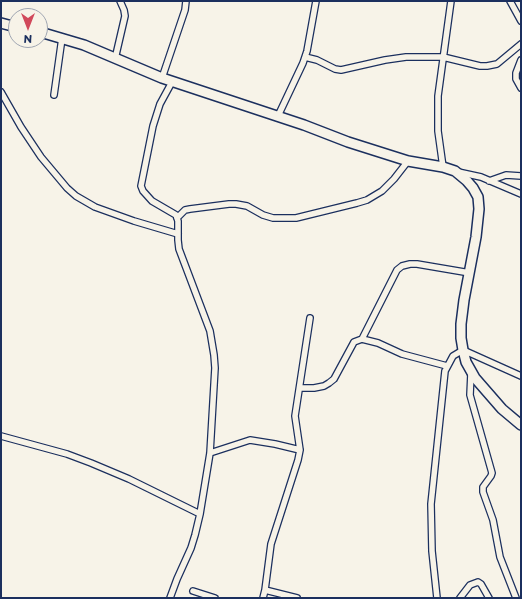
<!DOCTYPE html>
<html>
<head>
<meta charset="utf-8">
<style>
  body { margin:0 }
  #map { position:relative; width:522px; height:599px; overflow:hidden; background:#f7f3e8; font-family:"Playpen Sans",sans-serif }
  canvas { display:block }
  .frame { position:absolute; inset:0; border:2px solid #1b2f5e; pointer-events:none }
  .north { position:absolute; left:8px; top:8px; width:40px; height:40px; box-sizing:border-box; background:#f7f3e8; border:1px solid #9fa5b1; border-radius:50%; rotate:180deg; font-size:11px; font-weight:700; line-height:16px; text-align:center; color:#1b2f5e }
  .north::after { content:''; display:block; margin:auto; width:14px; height:18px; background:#d1495b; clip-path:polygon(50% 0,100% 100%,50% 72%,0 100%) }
</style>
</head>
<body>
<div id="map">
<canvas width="522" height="599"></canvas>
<div class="frame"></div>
<div class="north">N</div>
</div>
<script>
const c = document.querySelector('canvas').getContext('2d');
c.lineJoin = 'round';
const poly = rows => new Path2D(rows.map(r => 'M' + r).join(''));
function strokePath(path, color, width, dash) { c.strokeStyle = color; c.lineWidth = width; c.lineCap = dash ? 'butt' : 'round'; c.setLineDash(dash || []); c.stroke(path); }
const minor = poly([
  [510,1,521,21],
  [305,57,317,60,335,69,341,70,385,60,406,57,443,57,480,66,487,66,497,64,521,44],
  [115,59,125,16,124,10,120,1],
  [521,60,516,73,516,79,521,88],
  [162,78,185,10,186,1],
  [1,92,21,127,41,157,67,188,76,196,95,207,134,221,178,234],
  [54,95,62,38],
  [278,116,303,63,307,51,316,1],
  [443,167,438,131,438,96,451,1],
  [458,172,481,177,521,194],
  [489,181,506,175,521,176],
  [177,218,185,210,190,209,229,204,236,204,247,206,263,215,273,218,296,218,357,203,367,200,382,191,394,179,408,161],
  [362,339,397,270,402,266,410,264,417,264,470,273],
  [471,373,470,395,492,473,491,476,483,487,483,492,493,520,500,557,516,598],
  [300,388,314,388,324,386,329,383,334,379,354,342,362,339,378,343,402,354,447,366],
  [1,436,67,454,91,463,129,479,200,514],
  [210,453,250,440,275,444,300,450],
  [265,590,297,598],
  [193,591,215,598],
  [170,598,177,579,191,548,195,535,200,514,210,453,215,368,214,355,210,331,179,249,178,240,178,221,176,215,152,201,143,191,141,186,153,126,160,104,172,82],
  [263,598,265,590,271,544,298,460,300,450,295,416,310,318],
  [437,598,432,551,431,504,445,371,453,356,463,350,521,376],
  [460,598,470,585,478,582,481,584,489,598]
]);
const trunk = poly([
  [1,23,16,27],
  [40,32,84,45,162,78,304,125,348,142,408,161,443,167,455,171,467,181,473,188,478,197,479,209,476,237,464,300,461,324,461,338,463,350,466,362,475,378,502,409,521,425]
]);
strokePath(minor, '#1b2f5e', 8);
strokePath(trunk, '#1b2f5e', 12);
strokePath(minor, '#f7f3e8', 5.5);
strokePath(trunk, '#f7f3e8', 9);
</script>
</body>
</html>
